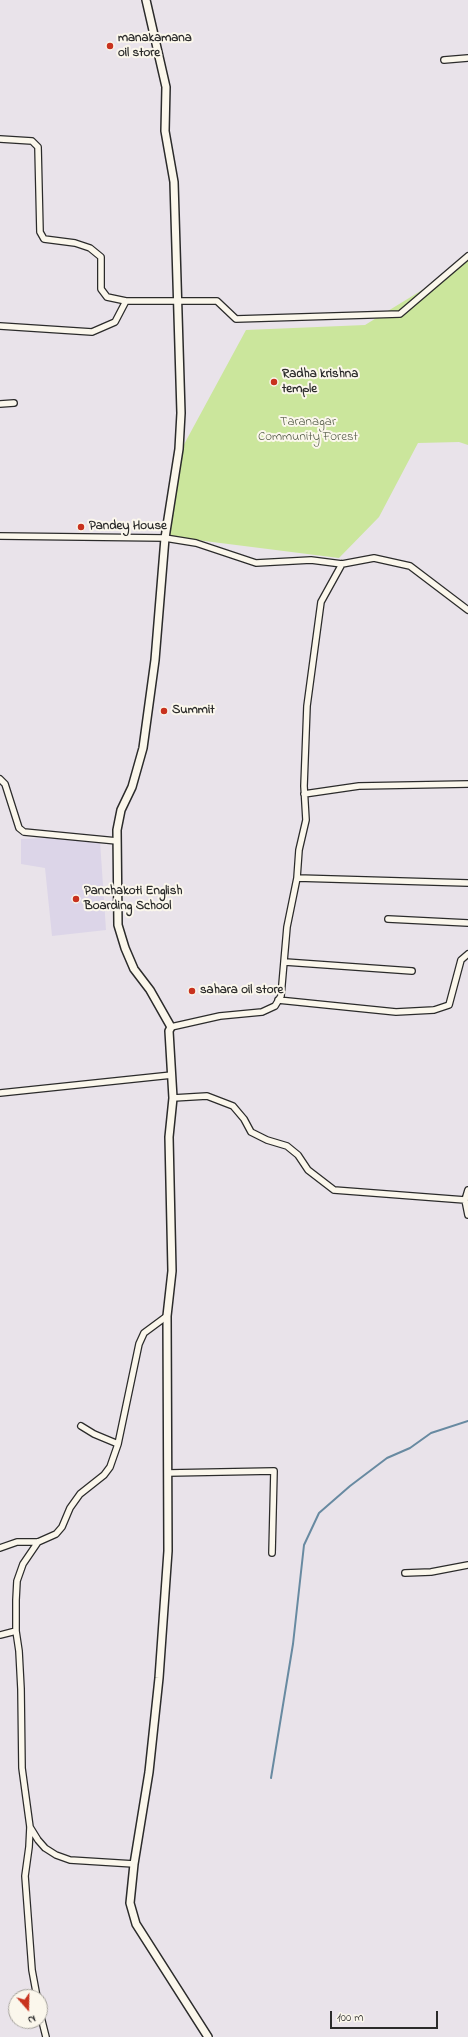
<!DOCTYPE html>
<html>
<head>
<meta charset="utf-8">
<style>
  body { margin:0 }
  #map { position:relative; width:468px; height:2037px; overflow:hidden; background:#e9e3ea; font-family:"Indie Flower",sans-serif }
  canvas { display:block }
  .north { position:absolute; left:8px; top:1989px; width:40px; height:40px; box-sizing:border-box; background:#fbf7ec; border:1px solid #a8a59f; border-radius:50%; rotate:160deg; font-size:11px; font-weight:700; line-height:16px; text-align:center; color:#2b2b2b }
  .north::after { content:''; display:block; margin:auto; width:14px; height:18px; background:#c8321e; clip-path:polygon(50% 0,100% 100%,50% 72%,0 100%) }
  .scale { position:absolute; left:330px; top:2011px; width:108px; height:18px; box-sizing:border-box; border:2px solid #2b2b2b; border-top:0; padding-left:5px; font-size:12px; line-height:14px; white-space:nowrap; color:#2b2b2b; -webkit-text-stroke:3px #fbf7ec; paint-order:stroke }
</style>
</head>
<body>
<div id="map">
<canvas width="468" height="2037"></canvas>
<div class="north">N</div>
<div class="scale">100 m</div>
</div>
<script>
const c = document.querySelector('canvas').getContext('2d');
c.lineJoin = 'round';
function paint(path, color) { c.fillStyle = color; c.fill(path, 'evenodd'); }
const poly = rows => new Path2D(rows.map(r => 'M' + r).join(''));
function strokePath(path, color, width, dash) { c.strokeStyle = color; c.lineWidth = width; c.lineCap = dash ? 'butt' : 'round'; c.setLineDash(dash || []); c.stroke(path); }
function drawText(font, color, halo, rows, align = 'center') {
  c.font = font + ' "Indie Flower",sans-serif'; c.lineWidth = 4; c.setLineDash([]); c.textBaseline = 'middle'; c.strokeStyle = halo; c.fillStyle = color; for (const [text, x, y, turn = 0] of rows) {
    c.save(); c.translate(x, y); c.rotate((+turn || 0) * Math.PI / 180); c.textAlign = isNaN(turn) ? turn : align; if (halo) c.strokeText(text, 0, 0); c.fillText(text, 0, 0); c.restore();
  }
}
const built = poly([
  [75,837,100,841,106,930,52,936,45,868,21,864,21,839]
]);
const green = poly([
  [468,259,468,445,459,442,418,443,379,517,339,558,165,536,175,461,246,330,365,325,445,276]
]);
const stream = poly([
  [271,1778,293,1644,304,1545,319,1513,350,1486,387,1458,410,1448,431,1433,468,1421]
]);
const minor = poly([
  [444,60,468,58],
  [0,139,32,141,38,147,40,232,44,239,75,243,90,248,101,257,101,289,107,297,126,301,217,301,236,319,400,314,468,256],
  [0,326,92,332,115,322,126,301],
  [0,404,14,403],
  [0,536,165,538,196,543,256,563,311,560,342,564,374,558,410,566,468,610],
  [0,779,5,784,19,828,24,832,117,841],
  [304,794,359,786,468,784],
  [297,878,468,883],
  [388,919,468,923],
  [285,962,412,971],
  [278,1000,396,1012,434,1010,449,1005,461,960,468,954],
  [171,1027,220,1016,262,1012,275,1006,281,996,287,927,297,878,299,850,306,820,304,786,307,706,321,602,342,564],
  [0,1093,172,1075],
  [173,1098,207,1096,233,1106,244,1119,251,1132,267,1140,287,1146,298,1155,308,1170,334,1190,465,1200],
  [468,1190,465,1200,468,1215],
  [81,1426,94,1434,118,1444],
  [168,1473,274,1471,272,1553],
  [0,1548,17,1542,38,1542,56,1534,62,1527,70,1508,80,1494,104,1475,110,1467,118,1444,139,1344,144,1333,167,1316],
  [405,1573,431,1572,468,1565],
  [0,1635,16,1631],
  [30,1827,38,1840,45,1848,56,1855,70,1860,134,1864],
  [37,1997,32,1970,25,1876,29,1847,30,1827,22,1768,21,1689,19,1651,16,1631,16,1600,17,1581,23,1564,38,1542],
  [40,2013,46,2037]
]);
const tertiary = poly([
  [146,0,166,87,165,131,174,182,181,413,179,449,165,538,155,660,143,748,132,787,121,810,117,830,118,925,125,948,134,969,150,990,171,1027,169,1031,173,1098,169,1137,172,1271,167,1316,168,1551,159,1678,149,1772,134,1864,130,1903,136,1924,208,2037]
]);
const markers = [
  [110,46,4,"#c8321e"],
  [274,382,4,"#c8321e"],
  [81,527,4,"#c8321e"],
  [164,711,4,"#c8321e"],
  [76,899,4,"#c8321e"],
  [192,991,4,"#c8321e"]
];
const poiNames = [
  ["manakamana",118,39],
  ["oil store",118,54],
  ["Radha krishna",282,375],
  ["temple",282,390],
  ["Pandey House",89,527],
  ["Summit",172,711],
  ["Panchakoti English",84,892],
  ["Boarding School",84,907],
  ["sahara oil store",200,991]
];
const parkNames = [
  ["Taranagar",308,423],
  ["Community Forest",308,438]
];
paint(built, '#dcd5e8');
paint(green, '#cbe69c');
strokePath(stream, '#688aa1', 2);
strokePath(minor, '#2b2b2b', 8);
strokePath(tertiary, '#2b2b2b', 10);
strokePath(minor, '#fbf7ec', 5.5);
strokePath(tertiary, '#fbf7ec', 7);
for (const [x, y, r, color] of markers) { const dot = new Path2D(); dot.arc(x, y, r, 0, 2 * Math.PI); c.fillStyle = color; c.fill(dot); strokePath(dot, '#fbf7ec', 1.5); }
drawText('bold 13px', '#2b2b2b', '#fbf7ec', poiNames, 'left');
drawText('13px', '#535a47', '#fbf7ec', parkNames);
</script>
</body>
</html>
